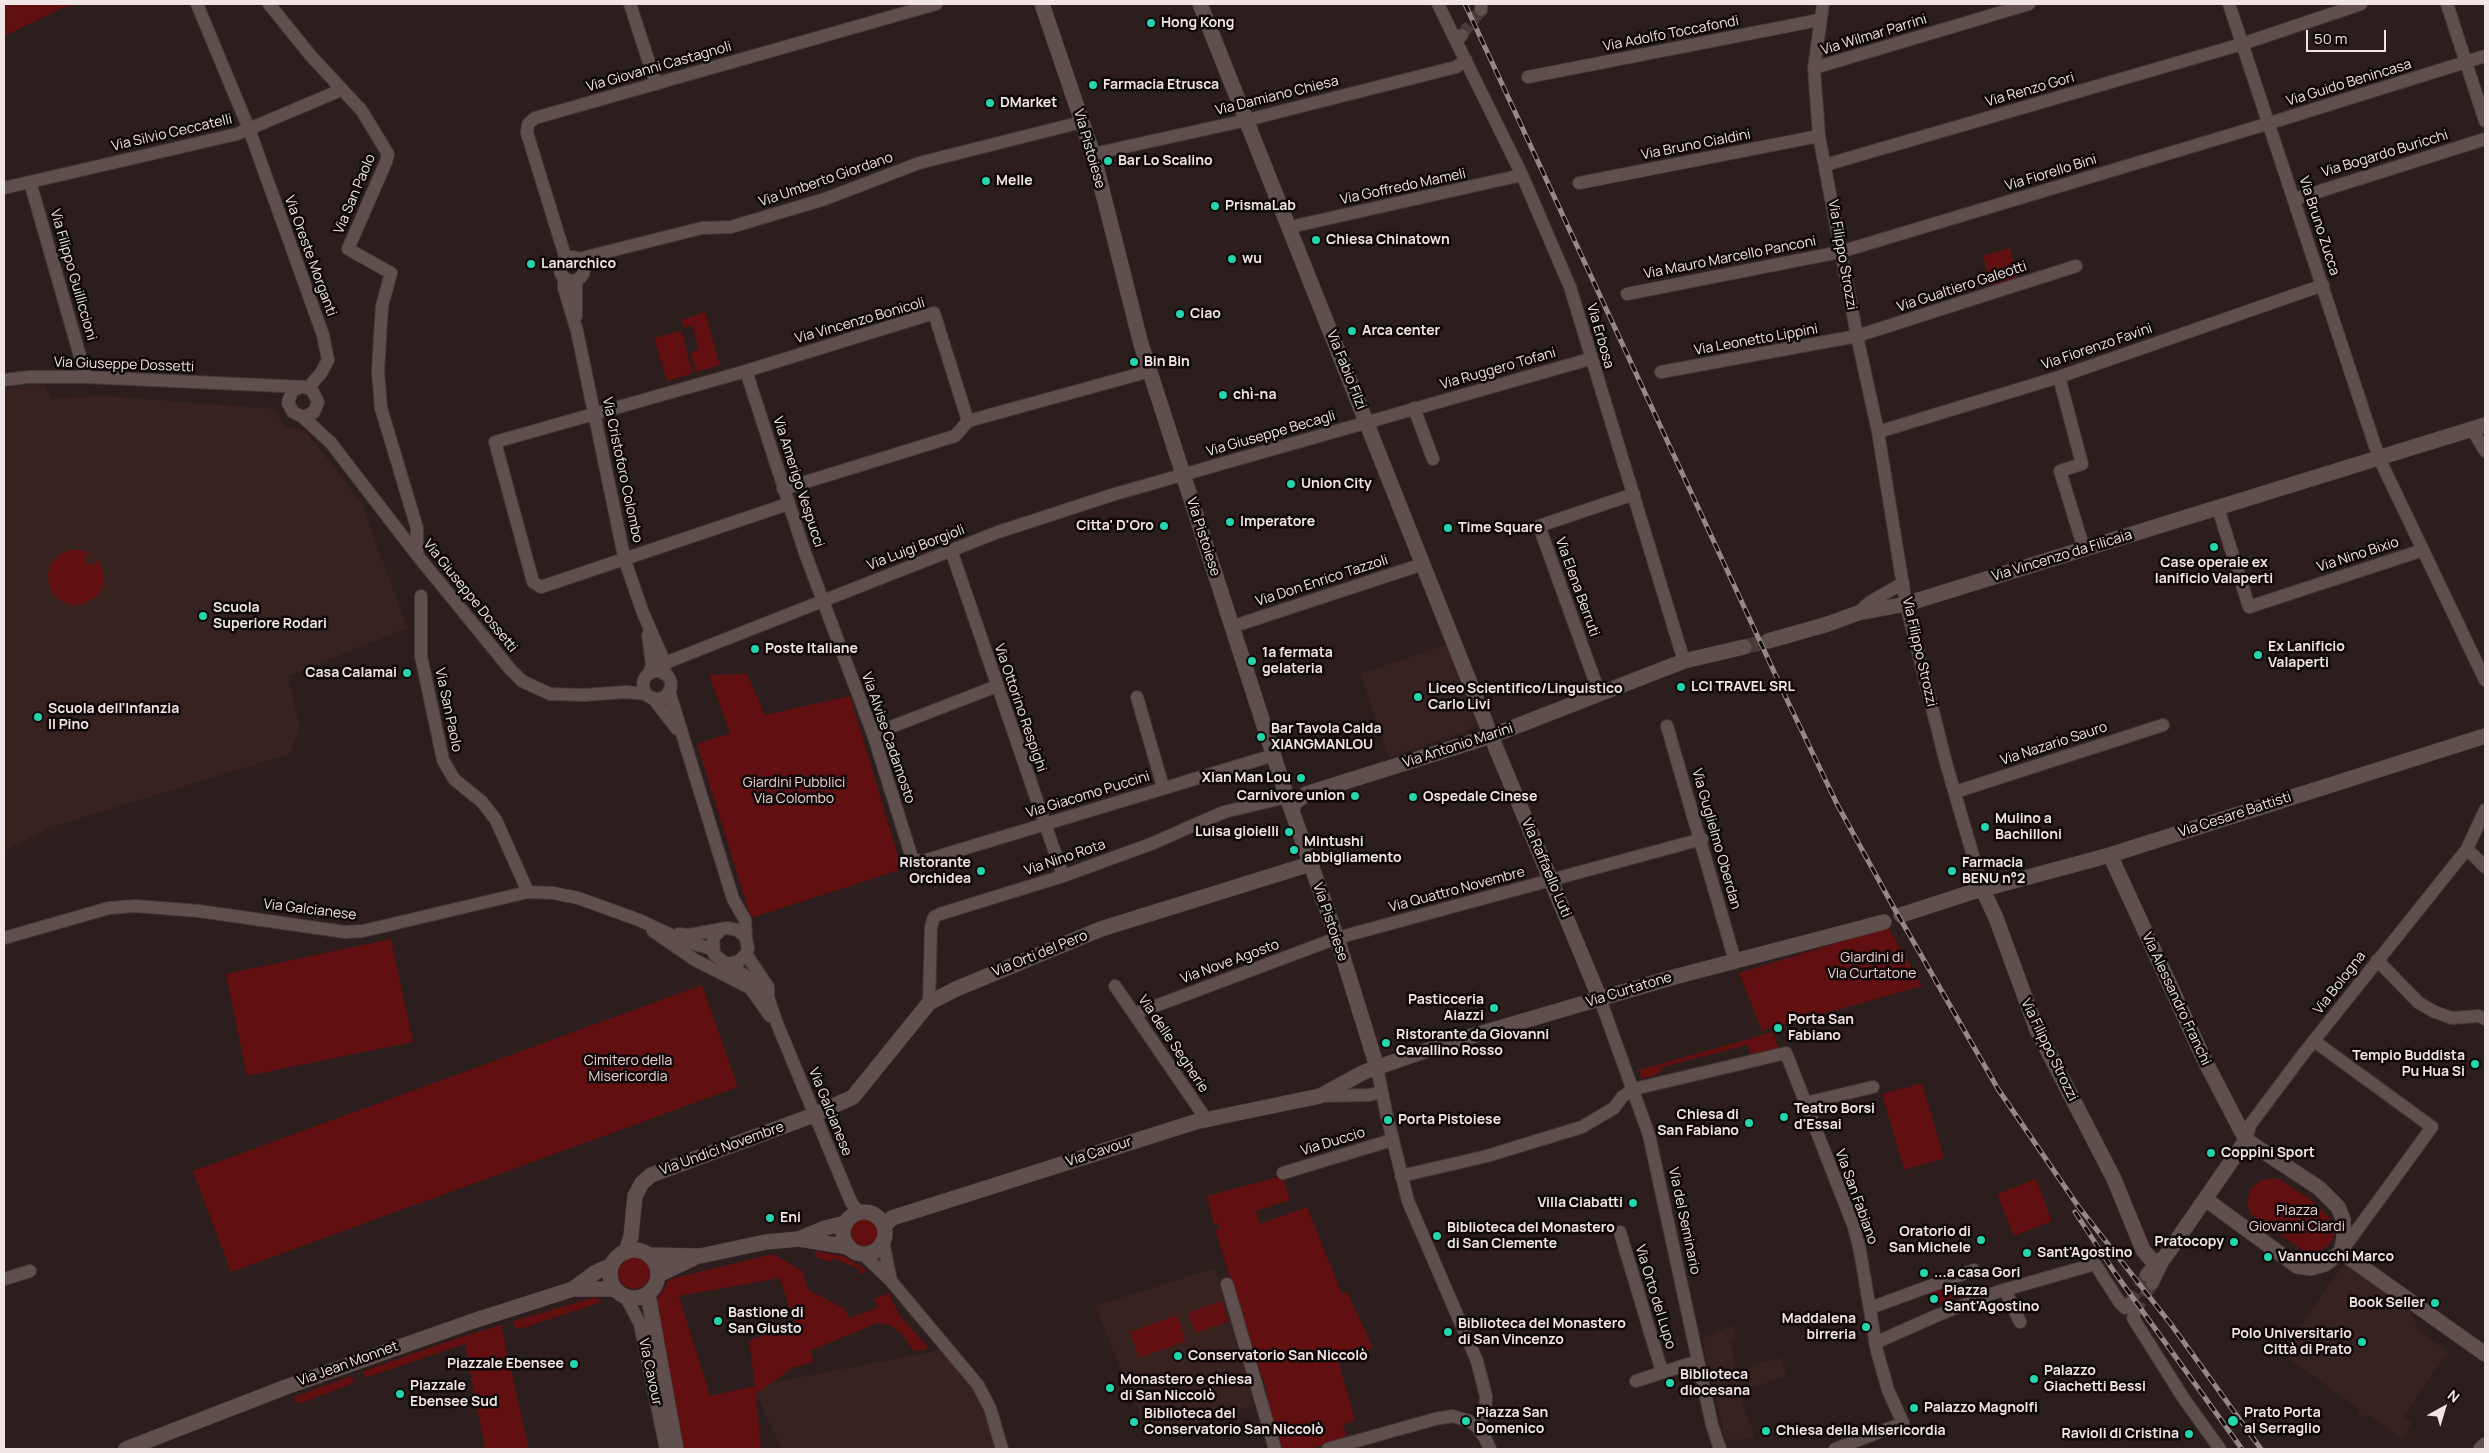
<!DOCTYPE html>
<html>
<head>
<meta charset="utf-8">
<style>
  body { margin:0 }
  #map { position:relative; width:2489px; height:1453px; overflow:hidden; background:#2b1e1c; font-family:Manrope,sans-serif }
  canvas { display:block }
  .frame { position:absolute; inset:0; border:5px solid #f0e6e5; pointer-events:none }
  .north { position:absolute; left:2419px; top:1383px; width:50px; height:50px; -webkit-text-stroke:4px #0f0909; paint-order:stroke; rotate:39deg; font-size:14px; font-weight:700; line-height:20px; text-align:center; color:#f0e6e5 }
  .north::after { content:''; display:block; margin:auto; width:18px; height:22px; background:#f0e6e5; clip-path:polygon(50% 0,100% 100%,50% 72%,0 100%) }
  .scale { position:absolute; left:2306px; top:30px; width:80px; height:22px; box-sizing:border-box; border:2px solid #f0e6e5; border-top:0; padding-left:6px; font-size:15px; line-height:18px; white-space:nowrap; color:#f0e6e5; -webkit-text-stroke:4px #0f0909; paint-order:stroke }
</style>
</head>
<body>
<div id="map">
<canvas width="2489" height="1453"></canvas>
<div class="frame"></div>
<div class="north">N</div>
<div class="scale">50 m</div>
</div>
<script>
const c = document.querySelector('canvas').getContext('2d');
c.lineJoin = 'round';
function paint(path, color) { c.fillStyle = color; c.fill(path, 'evenodd'); }
const poly = rows => new Path2D(rows.map(r => 'M' + r).join(''));
function strokePath(path, color, width, dash) { c.strokeStyle = color; c.lineWidth = width; c.lineCap = dash ? 'butt' : 'round'; c.setLineDash(dash || []); c.stroke(path); }
function drawText(font, color, halo, rows, align = 'center') {
  c.font = font + ' Manrope,sans-serif'; c.lineWidth = 5; c.setLineDash([]); c.textBaseline = 'middle'; c.strokeStyle = halo; c.fillStyle = color; for (const [text, x, y, turn = 0] of rows) {
    c.save(); c.translate(x, y); c.rotate((+turn || 0) * Math.PI / 180); c.textAlign = isNaN(turn) ? turn : align; if (halo) c.strokeText(text, 0, 0); c.fillText(text, 0, 0); c.restore();
  }
}
const built = poly([
  [35,384,44,385,51,399,104,396,273,409,285,426,306,431,363,506,407,628,288,676,300,729,289,754,52,827,4,851,4,389],
  [1448,644,1478,720,1467,731,1389,757,1360,674],
  [2346,1261,2407,1305,2420,1332,2448,1352,2404,1416,2412,1423,2402,1439,2367,1414,2363,1418,2356,1413,2359,1409,2281,1353],
  [1215,1268,1254,1406,1149,1437,1095,1306],
  [1733,1325,1736,1336,1730,1340,1737,1371,1781,1357,1787,1376,1741,1391,1742,1403,1755,1436,1742,1440,1725,1439,1702,1339],
  [941,1350,987,1402,998,1449,782,1449,756,1394,755,1386]
]);
const green = poly([
  [4,4,79,4,62,8,4,36],
  [2010,248,2018,277,1991,286,1983,256],
  [705,312,720,365,696,372,691,352,699,349,692,325,684,328,682,320],
  [681,331,693,373,667,381,654,338],
  [70,550,80,550,91,553,85,556,85,564,94,565,97,559,102,568,104,582,101,590,96,597,84,604,71,605,63,602,56,597,49,585,48,575,50,565,60,554],
  [747,674,765,715,850,696,902,869,751,918,697,744,730,733,709,675],
  [1888,927,1922,986,1762,1031,1739,973],
  [391,939,413,1042,247,1076,226,974],
  [702,985,738,1087,231,1272,193,1171],
  [1773,1032,1778,1048,1751,1055,1748,1045,1662,1067,1659,1074,1642,1079,1639,1070],
  [1922,1083,1944,1158,1904,1170,1882,1094],
  [1282,1176,1290,1200,1256,1211,1260,1224,1307,1207,1342,1294,1347,1292,1373,1348,1338,1360,1355,1420,1343,1425,1347,1438,1310,1449,1279,1449,1266,1389,1215,1230,1219,1229,1218,1223,1214,1224,1207,1196],
  [2273,1178,2279,1179,2310,1199,2329,1217,2334,1235,2332,1240,2325,1248,2316,1252,2304,1251,2251,1214,2247,1203,2251,1188,2261,1180],
  [2036,1179,2052,1221,2014,1236,1997,1194],
  '850 1233a14 14 0 1 1 28 0a14 14 0 1 1-28 0Z',
  [816,1251,843,1256,864,1268,866,1272,864,1274,859,1273,859,1269,833,1258,830,1262,816,1257,814,1254],
  [773,1254,802,1271,808,1290,845,1309,849,1318,878,1308,874,1299,889,1293,899,1315,928,1347,923,1351,913,1350,901,1333,890,1325,877,1323,810,1351,814,1362,792,1368,756,1394,761,1449,683,1449,655,1302,670,1279],
  [780,1278,795,1325,749,1340,755,1386,710,1396,679,1296],
  '618 1273a16 16 0 1 1 32 0a16 16 0 1 1-32 0Z',
  [1949,1285,1954,1298,1935,1305,1931,1292],
  [596,1297,602,1302,519,1329,515,1327,513,1321],
  [1222,1301,1229,1321,1196,1333,1188,1313],
  [1177,1315,1186,1341,1139,1358,1130,1332],
  [501,1325,529,1449,485,1449,465,1344,365,1378,364,1371,454,1339],
  [351,1376,354,1383,298,1404,296,1402,294,1397]
]);
const minorTunnel = poly([
  [1462,35,1481,10],
  [2130,1303,2146,1275],
  [2135,1312,2152,1284]
]);
const tertiaryTunnel = poly([
  [1744,647,1768,641]
]);
const minor = poly([
  [197,4,249,129,323,335,328,360,321,373,308,388],
  [269,4,311,56,362,111,388,154,386,162,348,249,391,273,382,306,380,337,378,371,381,408,417,528,417,555],
  [630,4,656,84],
  [1438,4,1456,41],
  [1823,4,1814,68,1819,136,1857,336,1878,432,1906,604,1946,763,1983,890],
  [2229,4,2379,458,2485,680],
  [2447,4,2485,121],
  [1481,10,1481,4],
  [1462,35,1456,41,1522,175,1570,287,1684,661],
  [1814,68,2029,4],
  [1528,77,1819,20],
  [1093,154,1247,120,1456,67,1466,60],
  [1825,165,2242,44,2361,4],
  [30,182,86,377],
  [1579,183,1819,136],
  [4,188,237,134,341,90],
  [2295,199,2485,139],
  [1290,227,1522,175],
  '560 269a12 12 0 1 1 24 0a12 12 0 1 1-24 0Z',
  [566,259,527,133,528,124,535,118,936,4],
  [578,259,702,228,731,227,825,199,919,163,1082,122],
  [564,277,564,288,577,331,625,561,643,613,665,663,664,674],
  [576,281,576,316],
  [1627,294,1840,252,2270,123,2485,56],
  [746,371,805,553,873,734,912,858,915,860,923,861,1274,755],
  [1661,372,1857,336,2076,266],
  [2059,377,2082,464,2060,471,2084,549],
  [4,380,29,377,86,377,304,387,312,390,318,402,314,412,303,417,293,412,288,403,292,391,301,387],
  [1414,408,1433,459],
  [303,417,331,443,417,555,510,669,522,681,550,694,584,695,626,692,646,694],
  [2472,429,2485,451],
  [1878,432,2059,377,2323,285],
  [783,489,955,436,968,421],
  [788,504,541,587,533,582,495,442,746,371,934,313,968,421,1150,371],
  [2218,508,2249,607,2423,550],
  [951,550,1063,876],
  [421,596,421,656,443,760,454,779,482,802,496,820,528,892],
  [1858,613,1870,602,1903,583],
  [1231,627,1423,564],
  [648,635,652,665,649,674],
  [665,663,998,532,1115,494,1590,359],
  '643 685a14 14 0 1 1 28 0a14 14 0 1 1-28 0Z',
  [669,691,733,899,745,920,746,938],
  [1600,695,1539,526,1634,494],
  [1137,697,1163,787],
  [653,698,677,729],
  [1667,726,1735,961],
  [873,734,997,686],
  [1955,792,2163,725],
  [2467,849,2485,867],
  [653,931,695,960,750,988,770,1016],
  [679,934,689,935,727,928,738,930,746,938,748,949,746,954,738,962,726,964,714,954,713,938,721,930],
  [4,938,109,908,135,906,199,911,345,932,363,931,528,892,553,893,578,898,639,920,684,941,712,949],
  [746,954,768,987,768,997,776,1021,851,1202,859,1213],
  [2377,960,2419,1003,2435,1012,2452,1018,2479,1016,2485,1019],
  [726,964,754,981,767,995],
  [1115,986,1206,1119],
  [1600,999,1649,1135,1712,1425,1720,1449],
  [929,1003,931,927,934,917,940,914,1063,876,1151,844,1224,812,1287,797],
  [1134,1014,1337,938,1702,839],
  [2314,1041,2432,1127,2341,1252],
  [1377,1067,1387,1117],
  [1320,1096,1369,1095,1382,1092],
  [1805,1103,1873,1087],
  [1389,1124,1408,1201,1477,1361,1486,1396,1485,1412,1477,1427],
  [2246,1140,2250,1125,2304,1053,2467,849,2485,810],
  [1283,1173,1392,1140],
  [1401,1176,1487,1156,1582,1127,1614,1108,1622,1097,1634,1089,1786,1053,1854,1227,1860,1251,1877,1351,1888,1390,1903,1423,1835,1449],
  [1620,1232,1662,1372],
  [883,1242,891,1281],
  [863,1254,891,1281,978,1385,990,1408,1002,1449],
  [2146,1275,2155,1264],
  [4,1279,30,1271],
  [1227,1284,1275,1449],
  [2152,1284,2165,1257],
  [2006,1292,2020,1322],
  [626,1297,640,1324,666,1449],
  [1870,1308,1974,1270],
  [2135,1312,2133,1318,2184,1399,2220,1449],
  [1875,1343,1938,1315,1997,1292,2095,1264,2120,1303,2125,1308,2130,1303],
  [1636,1381,1698,1361],
  [1328,1449,1435,1419,1453,1416,1469,1421,1477,1427,1485,1438,1490,1449]
]);
const tertiary = poly([
  [1042,4,1093,154,1141,344,1287,797,1337,938,1377,1067],
  [1200,4,1491,736,1600,999],
  [1768,641,1828,624,1858,613,1906,604,2485,425],
  [1292,811,1294,803,1306,794,1491,736,1684,661,1744,647],
  [2110,855,2203,1057,2246,1140,2319,1188,2338,1207,2343,1219,2344,1238,2341,1252,2325,1264,2311,1268,2297,1266,2205,1199],
  [1983,890,1996,918,2037,1030,2114,1179,2143,1250,2155,1264,2165,1257,2246,1140],
  [1901,915,1969,893,2110,855,2485,736],
  '843 1233a21 21 0 1 1 42 0a21 21 0 1 1-42 0Z',
  [884,1226,892,1218,1195,1122,1320,1096,1364,1072,1448,1043,1674,977,1884,922],
  [799,1239,825,1228,846,1223],
  '610 1274a24 24 0 1 1 48 0a24 24 0 1 1-48 0Z',
  [626,1252,631,1236,635,1196,642,1183,651,1175,814,1115,853,1097,929,1003,956,989,1101,929,1310,864],
  [2341,1252,2485,1354],
  [648,1255,700,1256,766,1242,799,1239,849,1247],
  [658,1275,694,1258],
  [573,1289,615,1289],
  [648,1294,676,1449],
  [126,1449,286,1387,473,1321,573,1289,596,1272,612,1265],
  [2481,1449,2485,1445]
]);
const rail = poly([
  [1465,4,1789,704,1837,804,1894,908,1998,1089,2078,1206,2170,1323,2261,1449],
  [2075,1212,2115,1273,2242,1449]
]);
const markers = [
  [1151,23,5,"#24d5ae"],
  [1093,85,5,"#24d5ae"],
  [990,103,5,"#24d5ae"],
  [1108,161,5,"#24d5ae"],
  [986,181,5,"#24d5ae"],
  [1215,206,5,"#24d5ae"],
  [1316,240,5,"#24d5ae"],
  [1232,259,5,"#24d5ae"],
  [531,264,5,"#24d5ae"],
  [1180,314,5,"#24d5ae"],
  [1352,331,5,"#24d5ae"],
  [1134,362,5,"#24d5ae"],
  [1223,395,5,"#24d5ae"],
  [1291,484,5,"#24d5ae"],
  [1230,522,5,"#24d5ae"],
  [1164,526,5,"#24d5ae"],
  [1448,528,5,"#24d5ae"],
  [2214,547,5,"#24d5ae"],
  [203,616,5,"#24d5ae"],
  [755,649,5,"#24d5ae"],
  [2258,655,5,"#24d5ae"],
  [1252,661,5,"#24d5ae"],
  [407,673,5,"#24d5ae"],
  [1681,687,5,"#24d5ae"],
  [1418,697,5,"#24d5ae"],
  [38,717,5,"#24d5ae"],
  [1261,737,5,"#24d5ae"],
  [1301,778,5,"#24d5ae"],
  [1355,796,5,"#24d5ae"],
  [1413,797,5,"#24d5ae"],
  [1985,827,5,"#24d5ae"],
  [1289,832,5,"#24d5ae"],
  [1294,850,5,"#24d5ae"],
  [981,871,5,"#24d5ae"],
  [1952,871,5,"#24d5ae"],
  [1494,1008,5,"#24d5ae"],
  [1778,1028,5,"#24d5ae"],
  [1386,1043,5,"#24d5ae"],
  [2475,1064,5,"#24d5ae"],
  [1784,1117,5,"#24d5ae"],
  [1388,1120,5,"#24d5ae"],
  [1749,1123,5,"#24d5ae"],
  [2211,1153,5,"#24d5ae"],
  [1633,1203,5,"#24d5ae"],
  [770,1218,5,"#24d5ae"],
  [1437,1236,5,"#24d5ae"],
  [1981,1240,5,"#24d5ae"],
  [2234,1242,5,"#24d5ae"],
  [2027,1253,5,"#24d5ae"],
  [2268,1257,5,"#24d5ae"],
  [1924,1273,5,"#24d5ae"],
  [1934,1299,5,"#24d5ae"],
  [2435,1303,5,"#24d5ae"],
  [718,1321,5,"#24d5ae"],
  [1866,1327,5,"#24d5ae"],
  [1448,1332,5,"#24d5ae"],
  [2362,1342,5,"#24d5ae"],
  [1178,1356,5,"#24d5ae"],
  [574,1364,5,"#24d5ae"],
  [2034,1379,5,"#24d5ae"],
  [1670,1383,5,"#24d5ae"],
  [1110,1388,5,"#24d5ae"],
  [400,1394,5,"#24d5ae"],
  [1914,1408,5,"#24d5ae"],
  [1466,1421,5,"#24d5ae"],
  [2233,1421,6,"#24d5ae"],
  [1134,1422,5,"#24d5ae"],
  [1766,1431,5,"#24d5ae"],
  [2189,1434,5,"#24d5ae"]
];
const poiNames = [
  ["Hong Kong",1161,23],
  ["Farmacia Etrusca",1103,85],
  ["DMarket",1000,103],
  ["Bar Lo Scalino",1118,161],
  ["Melle",996,181],
  ["PrismaLab",1225,206],
  ["Chiesa Chinatown",1326,240],
  ["wu",1242,259],
  ["Lanarchico",541,264],
  ["Ciao",1190,314],
  ["Arca center",1362,331],
  ["Bin Bin",1144,362],
  ["chì-na",1233,395],
  ["Union City",1301,484],
  ["Imperatore",1240,522],
  ["Citta' D'Oro",1154,526,"right"],
  ["Time Square",1458,528],
  ["Case operaie ex",2214,563,"center"],
  ["lanificio Valaperti",2214,579,"center"],
  ["Scuola",213,608],
  ["Superiore Rodari",213,624],
  ["Ex Lanificio",2268,647],
  ["Valaperti",2268,663],
  ["Poste Italiane",765,649],
  ["1a fermata",1262,653],
  ["gelateria",1262,669],
  ["Casa Calamai",397,673,"right"],
  ["LCI TRAVEL SRL",1691,687],
  ["Liceo Scientifico/Linguistico",1428,689],
  ["Carlo Livi",1428,705],
  ["Scuola dell'Infanzia",48,709],
  ["Il Pino",48,725],
  ["Bar Tavola Calda",1271,729],
  ["XIANGMANLOU",1271,745],
  ["Xian Man Lou",1291,778,"right"],
  ["Carnivore union",1345,796,"right"],
  ["Ospedale Cinese",1423,797],
  ["Mulino a",1995,819],
  ["Bachilloni",1995,835],
  ["Luisa gioielli",1279,832,"right"],
  ["Mintushi",1304,842],
  ["abbigliamento",1304,858],
  ["Ristorante",971,863,"right"],
  ["Orchidea",971,879,"right"],
  ["Farmacia",1962,863],
  ["BENU n°2",1962,879],
  ["Pasticceria",1484,1000,"right"],
  ["Aiazzi",1484,1016,"right"],
  ["Porta San",1788,1020],
  ["Fabiano",1788,1036],
  ["Ristorante da Giovanni",1396,1035],
  ["Cavallino Rosso",1396,1051],
  ["Tempio Buddista",2465,1056,"right"],
  ["Pu Hua Si",2465,1072,"right"],
  ["Teatro Borsi",1794,1109],
  ["d'Essai",1794,1125],
  ["Chiesa di",1739,1115,"right"],
  ["San Fabiano",1739,1131,"right"],
  ["Porta Pistoiese",1398,1120],
  ["Coppini Sport",2221,1153],
  ["Villa Ciabatti",1623,1203,"right"],
  ["Eni",780,1218],
  ["Biblioteca del Monastero",1447,1228],
  ["di San Clemente",1447,1244],
  ["Oratorio di",1971,1232,"right"],
  ["San Michele",1971,1248,"right"],
  ["Pratocopy",2224,1242,"right"],
  ["Sant'Agostino",2037,1253],
  ["Vannucchi Marco",2278,1257],
  ["...a casa Gori",1934,1273],
  ["Piazza",1944,1291],
  ["Sant'Agostino",1944,1307],
  ["Book Seller",2425,1303,"right"],
  ["Bastione di",728,1313],
  ["San Giusto",728,1329],
  ["Maddalena",1856,1319,"right"],
  ["birreria",1856,1335,"right"],
  ["Biblioteca del Monastero",1458,1324],
  ["di San Vincenzo",1458,1340],
  ["Polo Universitario",2352,1334,"right"],
  ["Città di Prato",2352,1350,"right"],
  ["Conservatorio San Niccolò",1188,1356],
  ["Piazzale Ebensee",564,1364,"right"],
  ["Palazzo",2044,1371],
  ["Giachetti Bessi",2044,1387],
  ["Biblioteca",1680,1375],
  ["diocesana",1680,1391],
  ["Monastero e chiesa",1120,1380],
  ["di San Niccolò",1120,1396],
  ["Piazzale",410,1386],
  ["Ebensee Sud",410,1402],
  ["Palazzo Magnolfi",1924,1408],
  ["Piazza San",1476,1413],
  ["Domenico",1476,1429],
  ["Prato Porta",2244,1413],
  ["al Serraglio",2244,1429],
  ["Biblioteca del",1144,1414],
  ["Conservatorio San Niccolò",1144,1430],
  ["Chiesa della Misericordia",1776,1431],
  ["Ravioli di Cristina",2179,1434,"right"]
];
const streetNames = [
  ["Via Adolfo Toccafondi",1671,34,-11],
  ["Via Wilmar Parrini",1874,35,-17],
  ["Via Giovanni Castagnoli",659,67,-16],
  ["Via Guido Benincasa",2349,83,-17],
  ["Via Renzo Gori",2030,90,-16],
  ["Via Damiano Chiesa",1277,96,-14],
  ["Via Silvio Ceccatelli",172,133,-13],
  ["Via Bruno Cialdini",1696,145,-11],
  ["Via Pistoiese",1089,149,74],
  ["Via Bogardo Buricchi",2385,154,-17],
  ["Via Fiorello Bini",2051,173,-17],
  ["Via Umberto Giordano",826,180,-19],
  ["Via Goffredo Mameli",1403,187,-12],
  ["Via San Paolo",355,194,-67],
  ["Via Bruno Zucca",2319,226,72],
  ["Via Filippo Strozzi",1842,255,80],
  ["Via Oreste Morganti",310,256,70],
  ["Via Mauro Marcello Panconi",1730,258,-11],
  ["Via Filippo Guilliccioni",73,275,74],
  ["Via Gualtiero Galeotti",1962,287,-18],
  ["Via Vincenzo Bonicoli",860,321,-16],
  ["Via Erbosa",1600,336,74],
  ["Via Leonetto Lippini",1756,340,-10],
  ["Via Fiorenzo Favini",2097,347,-19],
  ["Via Giuseppe Dossetti",124,365,2],
  ["Via Ruggero Tofani",1498,369,-16],
  ["Via Fabio Filzi",1346,370,68],
  ["Via Giuseppe Becagli",1271,434,-16],
  ["Via Cristoforo Colombo",622,470,78],
  ["Via Amerigo Vespucci",798,482,72],
  ["Via Pistoiese",1203,537,72],
  ["Via Luigi Borgioli",916,548,-21],
  ["Via Nino Bixio",2358,555,-18],
  ["Via Vincenzo da Filicaia",2062,556,-17],
  ["Via Don Enrico Tazzoli",1322,581,-18],
  ["Via Elena Berruti",1577,587,70],
  ["Via Giuseppe Dossetti",470,596,51],
  ["Via Filippo Strozzi",1919,652,77],
  ["Via Ottorino Respighi",1020,708,71],
  ["Via San Paolo",448,710,78],
  ["Via Alvise Cadamosto",888,738,71],
  ["Via Nazario Sauro",2054,744,-18],
  ["Via Antonio Marini",1458,746,-18],
  ["Via Giacomo Puccini",1088,795,-17],
  ["Via Cesare Battisti",2235,815,-18],
  ["Via Guglielmo Oberdan",1716,839,74],
  ["Via Nino Rota",1065,858,-19],
  ["Via Raffaello Luti",1546,868,67],
  ["Via Quattro Novembre",1457,890,-15],
  ["Via Galcianese",310,910,7],
  ["Via Pistoiese",1330,922,71],
  ["Via Orti del Pero",1040,954,-22],
  ["Via Nove Agosto",1230,962,-20],
  ["Via Bologna",2340,983,-52],
  ["Via Curtatone",1629,990,-17],
  ["Via Alessandro Franchi",2176,999,65],
  ["Via delle Segherie",1173,1044,56],
  ["Via Filippo Strozzi",2049,1050,64],
  ["Via Galcianese",830,1112,68],
  ["Via Duccio",1333,1142,-17],
  ["Via Undici Novembre",722,1149,-20],
  ["Via Cavour",1099,1152,-18],
  ["Via San Fabiano",1856,1197,70],
  ["Via del Seminario",1684,1221,78],
  ["Via Orto del Lupo",1655,1297,73],
  ["Via Jean Monnet",348,1364,-20],
  ["Via Cavour",650,1372,78]
];
const parkNames = [
  ["Giardini Pubblici",794,783],
  ["Via Colombo",794,799],
  ["Giardini di",1872,958],
  ["Via Curtatone",1872,974],
  ["Cimitero della",628,1061],
  ["Misericordia",628,1077],
  ["Piazza",2297,1211],
  ["Giovanni Ciardi",2297,1227]
];
paint(built, '#372220');
paint(green, '#620f12');
strokePath(minorTunnel, '#493c3a', 12, [12, 6]);
strokePath(tertiaryTunnel, '#493c3a', 15, [15, 8]);
strokePath(minor, '#443838', 14);
strokePath(tertiary, '#443838', 16);
strokePath(minor, '#5f4f4d', 12);
strokePath(tertiary, '#5f4f4d', 15);
strokePath(rail, '#948987', 5);
strokePath(rail, '#0f0909', 3, [9]);
for (const [x, y, r, color] of markers) { const dot = new Path2D(); dot.arc(x, y, r, 0, 2 * Math.PI); c.fillStyle = color; c.fill(dot); strokePath(dot, '#0f0909', 2); }
drawText('bold 14px', '#f0e6e5', '#0f0909', poiNames, 'left');
drawText('14px', '#f0e6e5', '#0f0909', streetNames);
drawText('14px', '#efd3cf', '#0f0909', parkNames);
</script>
</body>
</html>
